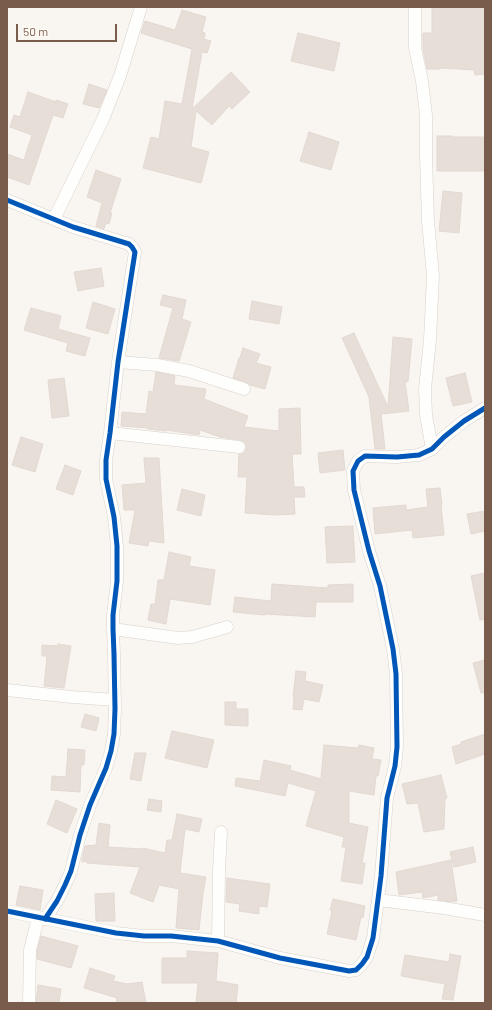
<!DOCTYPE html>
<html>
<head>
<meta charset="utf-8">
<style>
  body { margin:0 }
  #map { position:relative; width:492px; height:1010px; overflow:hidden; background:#f9f5f0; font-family:Barlow,sans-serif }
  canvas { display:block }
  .frame { position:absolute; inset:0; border:8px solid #7a5c4d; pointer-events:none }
  .scale { position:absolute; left:16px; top:24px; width:101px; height:18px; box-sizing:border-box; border:2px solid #7a5c4d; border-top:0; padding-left:5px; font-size:12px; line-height:14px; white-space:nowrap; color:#7a5c4d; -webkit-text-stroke:3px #fffaf3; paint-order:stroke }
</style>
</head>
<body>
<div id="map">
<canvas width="492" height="1010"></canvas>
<div class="frame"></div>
<div class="scale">50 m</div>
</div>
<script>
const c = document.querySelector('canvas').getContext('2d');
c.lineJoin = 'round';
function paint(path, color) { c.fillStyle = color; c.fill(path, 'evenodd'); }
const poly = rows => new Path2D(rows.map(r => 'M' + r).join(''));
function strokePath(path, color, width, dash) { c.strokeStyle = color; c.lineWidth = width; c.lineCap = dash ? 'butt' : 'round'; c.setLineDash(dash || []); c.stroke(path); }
const building = poly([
  [432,7,485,7,485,74,475,75,474,70,440,68,440,69,427,69,423,49,423,33,432,33,432,7],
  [182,10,206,17,202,32,205,33,204,39,211,41,207,53,202,52,192,109,231,72,250,92,232,109,229,106,212,125,196,111,191,147,209,152,201,183,143,168,151,137,159,139,165,101,182,104,192,49,141,33,145,21,175,30,182,10],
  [298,33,340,43,334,71,291,61,298,33],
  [89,84,107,90,99,108,83,104,89,84],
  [28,92,56,102,56,100,68,104,63,118,53,115,29,185,7,177,7,154,24,160,32,135,10,127,14,115,20,117,28,92],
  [309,132,339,142,331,170,300,161,309,132],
  [437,136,453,136,453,137,485,137,485,171,437,171,437,136],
  [96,170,121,179,110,213,112,213,109,224,106,223,104,229,96,226,102,203,87,197,96,170],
  [443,191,462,193,459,233,439,231,443,191],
  [101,268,104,286,78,291,74,272,101,268],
  [163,295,186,300,182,319,191,322,179,361,159,358,173,308,160,305,163,295],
  [252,301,282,307,279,324,249,319,252,301],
  [93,302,115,309,108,334,86,328,93,302],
  [31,308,61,316,58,329,90,338,85,356,66,351,68,343,24,330,31,308],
  [354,333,388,407,393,337,412,339,408,382,405,381,409,411,381,414,385,449,375,449,369,397,342,338,354,333],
  [243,348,260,354,256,363,271,367,265,389,250,385,246,382,233,378,239,358,240,358,243,348],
  [156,372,175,376,174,385,206,389,204,399,248,416,244,427,279,431,279,409,300,408,301,454,292,454,294,487,304,487,305,497,294,497,295,514,275,515,245,513,247,477,238,477,239,454,242,454,245,452,246,448,246,444,243,441,240,440,220,437,200,430,199,435,166,430,166,431,148,429,148,428,121,426,122,412,146,414,149,391,153,392,156,372],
  [465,373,472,402,453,406,446,378,465,373],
  [64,378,69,416,52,418,48,380,64,378],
  [21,437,43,444,35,472,12,465,21,437],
  [343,450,345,470,320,473,318,453,343,450],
  [144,458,159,458,164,543,149,541,148,546,129,543,135,510,124,510,122,485,146,483,144,458],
  [65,465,81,471,73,495,56,489,65,465],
  [440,488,442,505,441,505,444,535,413,538,412,530,375,534,373,508,406,505,406,510,428,507,426,489,440,488],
  [182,489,205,495,201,516,177,510,182,489],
  [485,511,485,531,471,534,467,514,485,511],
  [353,526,355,562,327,563,325,527,353,526],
  [169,552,191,557,189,566,215,570,210,605,170,599,166,624,148,620,151,604,155,604,158,580,164,580,169,552],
  [485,573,485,619,480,620,471,576,485,573],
  [272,584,328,588,328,585,353,584,353,602,316,602,315,617,265,614,265,615,233,612,235,597,271,601,272,584],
  [58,644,71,646,64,688,44,686,47,656,42,656,42,645,58,646,58,644],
  [485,660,485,693,481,693,473,663,485,660],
  [296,671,306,672,305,681,323,685,319,702,304,699,302,710,293,709,294,696,293,696,296,671],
  [225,702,236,702,236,709,248,709,248,726,225,725,225,702],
  [85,714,99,718,96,731,81,727,85,714],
  [172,731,214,740,207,768,165,758,172,731],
  [485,734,485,754,456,764,452,747,461,744,461,742,485,734],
  [324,745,358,748,359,745,374,748,372,759,381,760,378,776,376,776,374,795,349,791,349,823,368,827,362,863,365,863,362,884,341,881,346,847,342,847,344,837,306,826,316,791,288,783,285,796,235,786,236,778,260,781,264,760,291,766,290,770,321,779,324,745],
  [68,749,85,750,84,765,81,765,80,792,51,790,52,776,66,777,68,749],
  [135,753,146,753,141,781,130,779,135,753],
  [441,775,447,798,445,799,444,829,424,832,418,803,407,804,402,784,441,775],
  [149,799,162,801,161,812,147,810,149,799],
  [56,800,77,809,67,833,47,824,56,800],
  [177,814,202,819,199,832,185,829,180,873,206,877,203,894,199,930,176,928,179,889,159,885,153,902,130,893,140,867,87,863,87,861,82,862,82,859,85,846,96,845,99,823,110,825,108,847,142,849,142,848,165,853,167,840,172,840,177,814],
  [473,847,476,862,454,867,450,852,473,847],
  [451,860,457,901,451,902,438,900,438,895,423,898,422,892,399,895,396,872,451,860],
  [227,878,270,884,267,907,259,906,259,914,239,911,240,904,226,902,227,878],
  [20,886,43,890,40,910,16,905,20,886],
  [114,893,115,921,96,921,95,894,114,893],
  [333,899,365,906,363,918,361,917,356,940,327,934,332,911,330,910,333,899],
  [41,936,78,946,71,968,37,959,37,951,41,936],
  [187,951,218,953,216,981,238,985,236,1003,196,1003,198,983,162,983,162,958,187,958,187,951],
  [450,954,461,956,453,1000,442,999,445,984,401,976,405,955,449,962,450,954],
  [90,968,115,976,113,981,127,984,142,982,146,1003,116,1003,117,998,84,988,90,968],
  [38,985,61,989,59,1003,36,1003,38,985]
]);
const minor = poly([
  [415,7,415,48,422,81,426,115,426,156,428,221,433,276,430,340,425,389,426,415,432,449],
  [7,200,73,227,129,244,132,247,135,252,118,362,110,433,106,460,106,479,114,517,117,546,117,581,113,615,113,629,114,654,115,709,114,734,111,751,106,768,90,805,80,835,71,871,65,885,57,901,45,919],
  [54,219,103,119,120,76,141,7],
  [118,362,157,365,189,371,244,389],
  [110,433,239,447],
  [113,629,178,638,192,637,227,627],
  [7,690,72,697,115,700],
  [378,900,444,908,485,915],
  [7,911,116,933,144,936,171,936,218,941,280,958,349,971,356,970,362,964,367,957,373,938,381,876,387,798,395,766,397,747,396,674,393,649,380,586,369,551,354,490,353,471,358,461,365,456,397,457,419,455,432,449,444,437,464,421,485,408],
  [218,941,219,870,221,832],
  [29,1003,30,950,38,918]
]);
const cycleway = poly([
  [7,200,73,227,129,244,132,247,135,252,118,362,110,433,106,460,106,479,114,517,117,546,117,581,113,615,113,629,114,654,115,709,114,734,111,751,106,768,90,805,80,835,71,871,65,885,57,901,45,919],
  [7,911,116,933,144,936,171,936,218,941,280,958,349,971,356,970,362,964,367,957,373,938,381,876,387,798,395,766,397,747,396,674,393,649,380,586,369,551,354,490,353,471,358,461,365,456,397,457,419,455,432,449,444,437,464,421,485,408]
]);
paint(building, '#e6ded7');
strokePath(building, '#e2d8d2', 1);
strokePath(minor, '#d7d1cb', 13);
strokePath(minor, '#fefefd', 12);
strokePath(cycleway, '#0057b8', 5);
</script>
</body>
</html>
